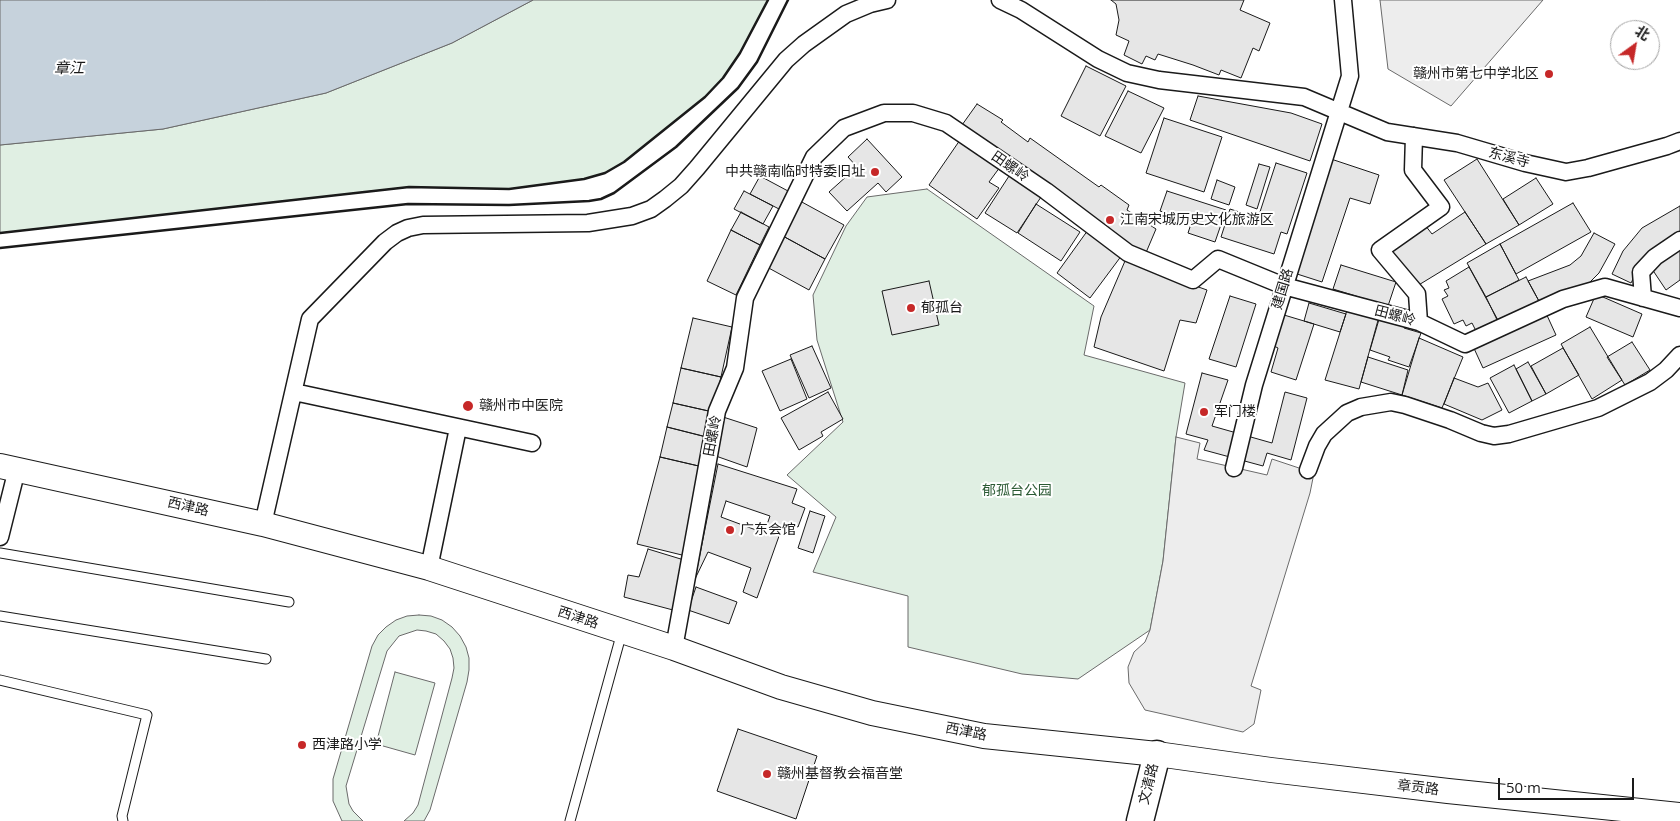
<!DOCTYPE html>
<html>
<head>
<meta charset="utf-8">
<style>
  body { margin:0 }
  #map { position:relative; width:1680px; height:821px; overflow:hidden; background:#fff; font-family:"Open Sans","Noto Sans SC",sans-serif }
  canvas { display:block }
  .north { position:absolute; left:1610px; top:20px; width:50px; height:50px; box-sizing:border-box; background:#fff; border:1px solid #a3a3a3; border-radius:50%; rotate:32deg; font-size:14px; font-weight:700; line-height:20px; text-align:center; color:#1a1a1a }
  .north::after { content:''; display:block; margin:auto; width:18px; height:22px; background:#c62828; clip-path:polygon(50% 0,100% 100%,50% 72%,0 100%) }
  .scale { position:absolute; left:1498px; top:778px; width:136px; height:22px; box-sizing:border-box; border:2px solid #1a1a1a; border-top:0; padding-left:6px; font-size:15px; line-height:18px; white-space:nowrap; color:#1a1a1a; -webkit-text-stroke:4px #fff; paint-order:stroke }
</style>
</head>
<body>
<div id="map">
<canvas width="1680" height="821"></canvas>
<div class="north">北</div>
<div class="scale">50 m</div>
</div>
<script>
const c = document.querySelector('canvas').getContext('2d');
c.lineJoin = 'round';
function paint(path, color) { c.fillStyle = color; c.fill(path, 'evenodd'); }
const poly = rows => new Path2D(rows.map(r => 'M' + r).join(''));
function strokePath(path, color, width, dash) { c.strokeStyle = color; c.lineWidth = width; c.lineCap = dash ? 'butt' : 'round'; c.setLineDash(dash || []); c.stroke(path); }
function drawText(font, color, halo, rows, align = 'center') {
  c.font = font + ' "Open Sans","Noto Sans SC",sans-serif'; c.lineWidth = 4; c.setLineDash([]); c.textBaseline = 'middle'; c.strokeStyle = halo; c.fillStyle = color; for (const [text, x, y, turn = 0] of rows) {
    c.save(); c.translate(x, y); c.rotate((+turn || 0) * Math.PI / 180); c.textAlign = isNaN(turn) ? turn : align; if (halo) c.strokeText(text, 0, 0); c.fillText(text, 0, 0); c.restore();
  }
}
const green = poly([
  [533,0,768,0,740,53,723,78,705,97,624,162,605,173,584,179,509,189,409,187,0,233,0,145,163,129,326,93,452,43,533,0],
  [927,189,1094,306,1084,355,1185,383,1176,437,1163,561,1150,630,1078,679,1022,674,908,647,908,596,813,572,836,517,787,475,843,422,817,340,813,295,846,226,867,197,927,189],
  [419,615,431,616,442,620,452,627,460,636,466,647,469,658,469,670,467,682,430,810,424,821,404,821,413,813,418,805,452,678,454,668,453,658,450,649,444,641,436,634,426,631,417,630,399,636,387,651,346,786,349,804,353,811,363,821,342,821,333,801,333,779,372,646,378,635,386,627,396,620,407,616,419,615],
  [395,672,435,683,415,755,376,744,395,672]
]);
const parking = poly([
  [1380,0,1543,0,1451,106,1388,69,1380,0],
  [1176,437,1200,443,1197,459,1267,475,1272,459,1314,473,1310,493,1251,686,1261,690,1254,724,1243,732,1145,710,1129,683,1128,667,1134,652,1145,642,1150,630,1163,561,1176,437]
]);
const water = poly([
  [0,0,533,0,452,43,326,93,163,129,0,145,0,0]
]);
const building = poly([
  [1111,0,1244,0,1240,10,1270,23,1259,51,1253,48,1241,78,1221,70,1219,75,1193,65,1158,54,1155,60,1146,56,1142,64,1124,55,1129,41,1116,35,1119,20,1116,4,1111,0],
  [1086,66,1126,86,1100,136,1061,116,1086,66],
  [1128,91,1164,108,1141,153,1105,136,1128,91],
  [1198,96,1291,113,1322,124,1310,161,1190,120,1198,96],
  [977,104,1003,120,1001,122,1028,142,1030,138,1099,187,1101,185,1129,205,1127,210,1156,229,1145,255,1086,215,962,125,977,104],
  [1164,118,1222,137,1204,192,1146,173,1164,118],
  [867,139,902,177,886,192,878,183,847,211,829,192,857,167,848,157,867,139],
  [960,140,1000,167,989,182,999,188,977,219,929,185,960,140],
  [1331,159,1379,175,1370,204,1350,198,1322,282,1294,273,1331,159],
  [1477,159,1519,225,1486,244,1444,180,1477,159],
  [1276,163,1307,173,1287,234,1281,232,1274,254,1221,237,1230,209,1258,218,1276,163],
  [1259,164,1270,167,1257,209,1246,205,1259,164],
  [1011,173,1043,194,1017,233,985,213,1011,173],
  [760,176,788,191,779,209,750,194,760,176],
  [1536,178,1553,204,1519,225,1503,199,1536,178],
  [1217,180,1235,187,1229,205,1211,199,1217,180],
  [744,191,773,206,763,224,734,209,744,191],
  [1167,191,1226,210,1215,242,1188,233,1192,221,1160,211,1167,191],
  [800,201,844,225,825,259,781,235,800,201],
  [1573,203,1591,232,1516,274,1500,244,1573,203],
  [1036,204,1080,232,1061,261,1018,233,1036,204],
  [1680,206,1680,232,1655,248,1642,262,1631,283,1612,274,1623,251,1642,228,1680,206],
  [741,212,769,227,760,245,731,230,741,212],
  [1465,212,1486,244,1417,286,1389,248,1425,225,1432,234,1465,212],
  [731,230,760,245,736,295,707,281,731,230],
  [1088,230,1122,255,1090,298,1057,273,1088,230],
  [1594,233,1615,244,1599,273,1586,286,1540,303,1528,281,1570,265,1581,256,1594,233],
  [781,235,825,259,809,290,765,266,781,235],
  [1500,244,1519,280,1486,297,1467,263,1500,244],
  [1680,246,1680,280,1666,290,1650,266,1680,246],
  [1125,261,1207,290,1196,323,1180,320,1164,371,1094,347,1101,317,1125,261],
  [1341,265,1396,282,1388,306,1333,289,1341,265],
  [1469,267,1499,322,1477,333,1472,323,1466,326,1463,320,1454,324,1442,299,1448,296,1444,290,1449,288,1446,281,1469,267],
  [1526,277,1540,303,1499,324,1486,297,1526,277],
  [929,281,939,325,892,335,882,291,929,281],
  [1596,294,1642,314,1633,337,1586,317,1596,294],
  [1230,296,1256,304,1236,367,1209,359,1230,296],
  [1309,303,1346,314,1340,332,1304,321,1309,303],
  [1349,304,1380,313,1359,389,1325,380,1349,304],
  [1545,311,1556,335,1483,368,1472,344,1545,311],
  [1284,315,1314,324,1296,380,1271,372,1278,348,1274,346,1284,315],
  [1380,316,1405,324,1404,328,1421,333,1409,367,1388,360,1390,357,1370,350,1380,316],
  [693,318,732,327,721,377,681,368,693,318],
  [1590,327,1622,380,1592,399,1561,344,1590,327],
  [1419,338,1463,357,1442,408,1402,395,1419,338],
  [1632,342,1650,370,1625,385,1607,357,1632,342],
  [812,346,831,388,809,398,790,355,812,346],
  [1563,348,1579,375,1546,394,1531,366,1563,348],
  [1368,357,1408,370,1402,395,1361,382,1368,357],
  [791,359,807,399,780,411,762,371,791,359],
  [1528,362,1546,394,1532,401,1516,369,1528,362],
  [1514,365,1532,401,1509,413,1490,378,1514,365],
  [681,368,721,377,713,412,673,403,681,368],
  [1202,373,1228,380,1212,426,1272,443,1285,392,1307,398,1291,460,1267,453,1263,466,1204,450,1208,440,1186,434,1202,373],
  [1454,378,1478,387,1488,383,1502,410,1482,420,1444,404,1454,378],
  [828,392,843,419,821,432,823,436,799,450,781,418,828,392],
  [673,403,713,412,707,437,667,427,673,403],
  [720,416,757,428,747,467,713,455,720,416],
  [667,427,710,438,703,467,660,457,667,427],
  [660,457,703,467,686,556,637,544,660,457],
  [718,464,797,489,792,503,805,508,798,527,784,522,757,598,743,592,751,568,708,552,695,579,718,464],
  [726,501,770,516,764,533,721,517,726,501],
  [810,511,825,516,813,553,798,548,810,511],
  [648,549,684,560,673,610,624,597,628,575,639,577,648,549],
  [696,587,737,602,729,624,688,610,696,587],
  [738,729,817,756,796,819,717,791,738,729]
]);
const lane = poly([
  [0,553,289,602],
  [0,616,266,659],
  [0,680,147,715,122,816,123,821],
  [570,821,622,632]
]);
const street = poly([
  [1000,0,1021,10,1098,59,1127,73,1159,80,1304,97,1387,132,1457,143,1525,163,1566,172,1588,168,1667,146,1680,141],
  [1414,136,1413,170,1441,207,1380,250,1417,294,1419,322],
  [1643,298,1641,272,1655,257,1680,240],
  [294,392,532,443],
  [1234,468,1254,385,1350,76,1343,0],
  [1308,470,1317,446,1324,434,1347,413,1361,407,1391,402,1405,405,1450,420,1481,433,1494,436,1509,434,1598,408,1650,382,1666,370,1680,355],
  [263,524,310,319,385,242,397,233,408,228,423,225,588,223,632,216,651,209,665,199,681,186,697,168,786,60,804,44,846,14,870,4,887,0],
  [0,537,17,469],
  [429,568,458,428],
  [674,648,717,411,735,368,745,298,814,157,844,128,884,113,913,113,946,123,1046,191,1128,253,1193,280,1218,259,1284,286,1419,322,1465,344,1563,299,1605,287,1680,308]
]);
const secondary = poly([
  [0,466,263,524,429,568,674,648,781,687,872,713,984,736,1157,754,1271,770,1448,791,1680,815]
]);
const primary = poly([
  [1140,821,1157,754]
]);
const wall = poly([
  [0,233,409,187,509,189,584,179,605,173,624,162,705,97,723,78,740,53,768,0],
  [0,248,408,204,509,205,589,201,601,199,614,193,676,147,738,88,757,62,788,0]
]);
const markers = [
  [1549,74,5,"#c62828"],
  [875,172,5,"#c62828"],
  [1110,220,5,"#c62828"],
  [911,308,5,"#c62828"],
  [468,406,6,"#c62828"],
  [1204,412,5,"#c62828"],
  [730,530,5,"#c62828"],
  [302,745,5,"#c62828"],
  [767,774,5,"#c62828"]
];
const poiNames = [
  ["赣州市第七中学北区",1539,74,"right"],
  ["中共赣南临时特委旧址",865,172,"right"],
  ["江南宋城历史文化旅游区",1120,220],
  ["郁孤台",921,308],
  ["赣州市中医院",479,406],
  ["军门楼",1214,412],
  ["广东会馆",740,530],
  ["西津路小学",312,745],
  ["赣州基督教会福音堂",777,774]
];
const streetNames = [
  ["东溪寺",1509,158,15],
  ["田螺岭",1010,167,35],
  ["建国路",1283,289,-73],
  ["田螺岭",1395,316,15],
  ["田螺岭",713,436,-79],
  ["西津路",188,507,13],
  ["西津路",578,618,18],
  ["西津路",966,732,11],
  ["文清路",1149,784,-76],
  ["章贡路",1418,788,7]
];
const parkNames = [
  ["郁孤台公园",1017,491]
];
const waterNames = [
  ["章江",69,69]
];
paint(green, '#e0efe3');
strokePath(green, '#6a6a6a', 1);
paint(parking, '#ededed');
strokePath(parking, '#6a6a6a', 1);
paint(water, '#c6d2dc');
strokePath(water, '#6a6a6a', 1);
paint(building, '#e6e6e6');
strokePath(building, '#1a1a1a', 1);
strokePath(lane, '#1a1a1a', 11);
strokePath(street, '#1a1a1a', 19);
strokePath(secondary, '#1a1a1a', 26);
strokePath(primary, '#1a1a1a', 29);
strokePath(lane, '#fff', 9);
strokePath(street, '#fff', 16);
strokePath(secondary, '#fff', 24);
strokePath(primary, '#fff', 26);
strokePath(wall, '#1a1a1a', 2.5);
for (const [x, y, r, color] of markers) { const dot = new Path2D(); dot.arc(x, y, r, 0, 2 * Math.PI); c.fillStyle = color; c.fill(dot); strokePath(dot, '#fff', 2); }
drawText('14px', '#1a1a1a', '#fff', poiNames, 'left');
drawText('14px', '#1a1a1a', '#fff', streetNames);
drawText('14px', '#2b5a34', '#fff', parkNames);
drawText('italic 15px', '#1a1a1a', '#fff', waterNames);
</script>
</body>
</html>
